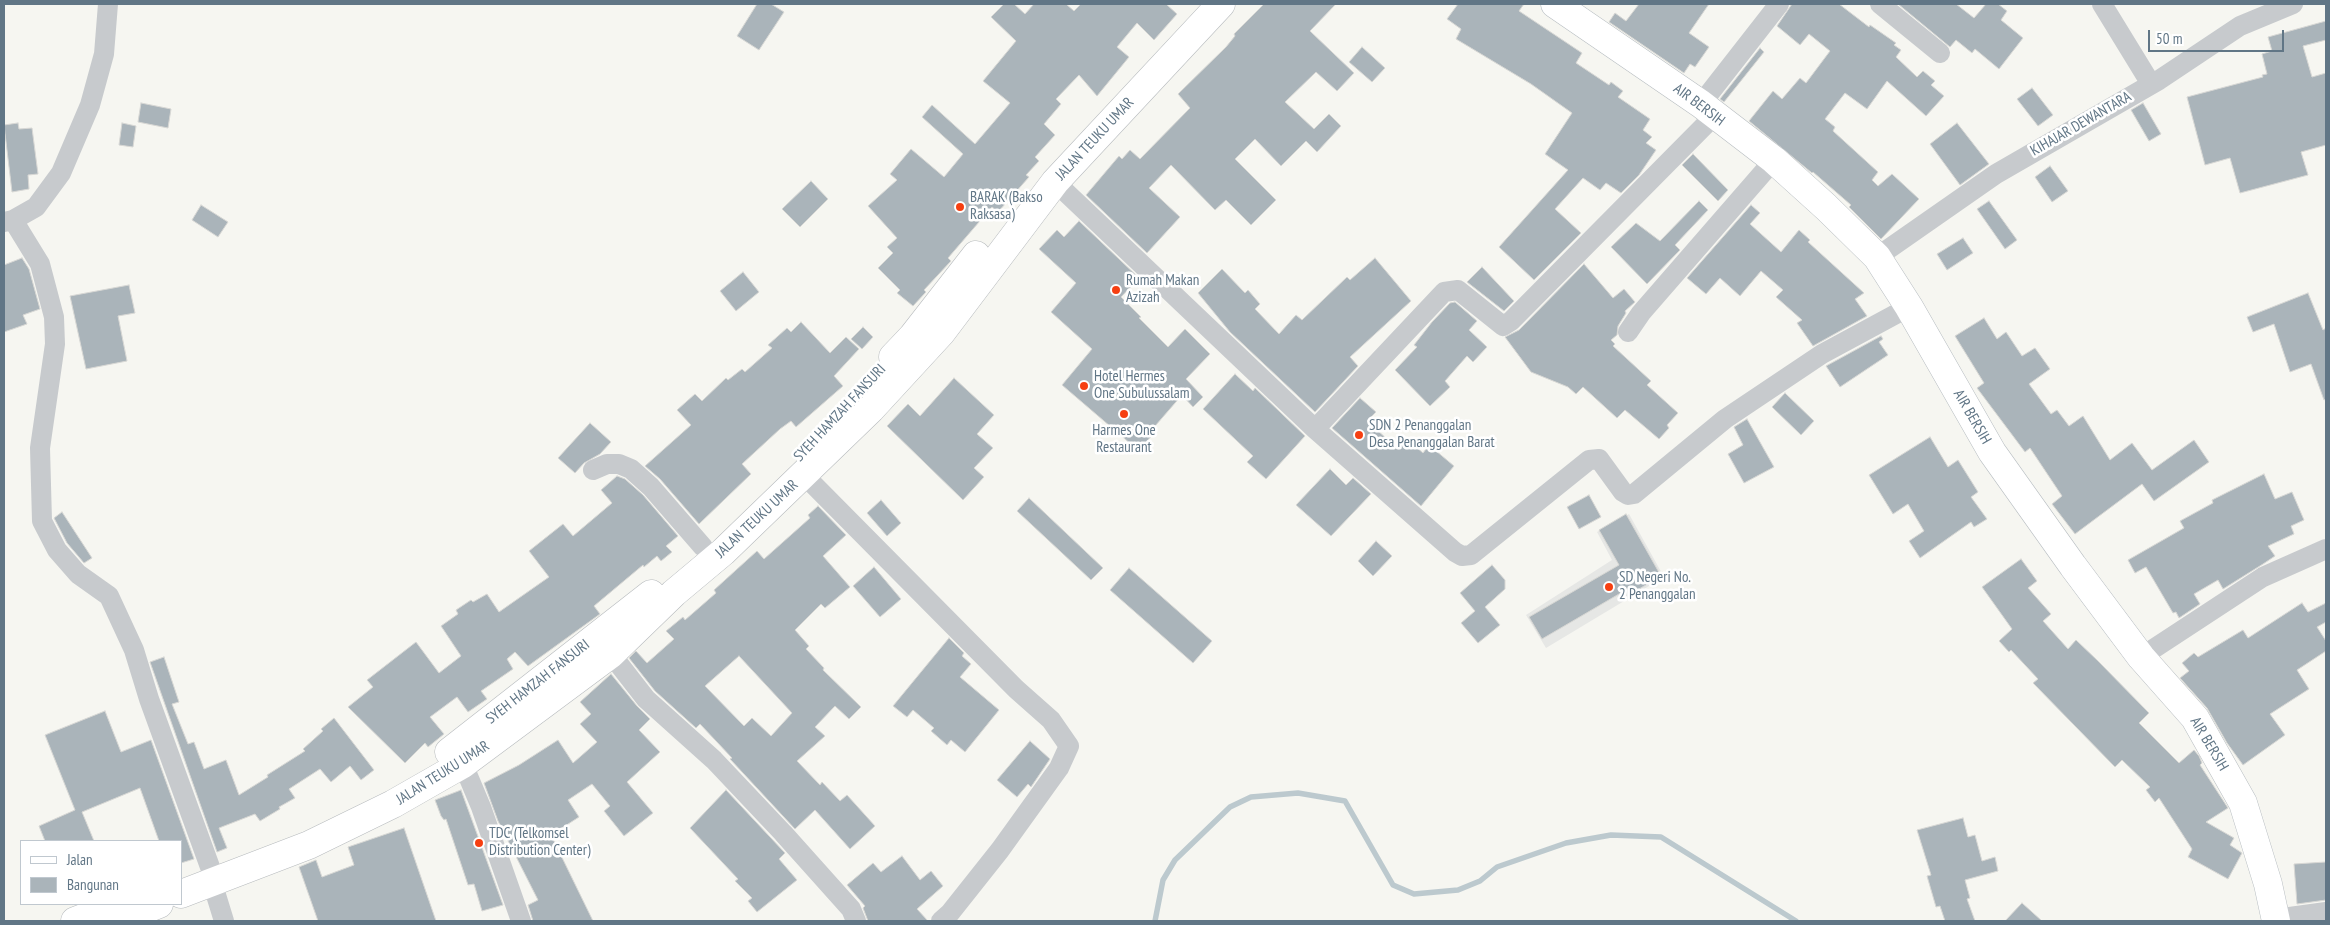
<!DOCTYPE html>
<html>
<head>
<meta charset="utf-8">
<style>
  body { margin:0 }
  #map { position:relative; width:2330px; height:925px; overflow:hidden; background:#f6f6f1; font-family:"PT Sans Narrow",sans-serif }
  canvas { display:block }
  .frame { position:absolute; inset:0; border:5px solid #617686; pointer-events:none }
  .legend { position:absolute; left:20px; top:840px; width:162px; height:65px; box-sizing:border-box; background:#fff; border:1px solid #c0c8cf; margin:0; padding:6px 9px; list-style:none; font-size:15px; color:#617686 }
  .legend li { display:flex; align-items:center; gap:10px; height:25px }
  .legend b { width:25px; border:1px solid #c0c8cf }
  .scale { position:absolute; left:2148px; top:30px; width:136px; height:22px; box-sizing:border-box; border:2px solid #617686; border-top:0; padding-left:6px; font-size:15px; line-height:18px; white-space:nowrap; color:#617686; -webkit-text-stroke:4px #fff; paint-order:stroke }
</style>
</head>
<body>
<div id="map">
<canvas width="2330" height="925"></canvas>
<div class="frame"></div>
<ul class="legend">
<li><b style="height:6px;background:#fff"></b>Jalan</li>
<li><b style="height:14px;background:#aab4ba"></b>Bangunan</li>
</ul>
<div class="scale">50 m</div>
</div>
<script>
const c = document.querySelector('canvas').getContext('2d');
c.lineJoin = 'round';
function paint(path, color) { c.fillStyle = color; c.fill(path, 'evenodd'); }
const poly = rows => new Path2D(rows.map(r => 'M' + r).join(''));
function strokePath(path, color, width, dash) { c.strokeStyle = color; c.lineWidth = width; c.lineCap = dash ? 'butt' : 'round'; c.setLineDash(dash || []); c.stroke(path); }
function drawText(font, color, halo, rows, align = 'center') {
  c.font = font + ' "PT Sans Narrow",sans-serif'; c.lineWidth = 5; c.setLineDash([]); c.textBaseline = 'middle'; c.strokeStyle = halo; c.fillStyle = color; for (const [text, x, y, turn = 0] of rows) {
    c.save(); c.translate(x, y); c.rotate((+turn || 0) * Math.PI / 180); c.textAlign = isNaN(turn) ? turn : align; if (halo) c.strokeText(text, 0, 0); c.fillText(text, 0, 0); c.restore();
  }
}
const built = poly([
  [1629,514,1664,577,1546,648,1526,615,1612,560,1597,532]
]);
const stream = poly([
  [1155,921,1163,880,1175,860,1230,807,1251,797,1298,793,1345,801,1393,885,1414,894,1458,890,1480,881,1497,867,1566,843,1611,835,1661,837,1796,921]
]);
const building = poly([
  [757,4,771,4,784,12,759,50,737,36,757,4],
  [1004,4,1014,4,1025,14,1034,4,1066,4,1074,11,1081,4,1166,4,1177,14,1154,40,1137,23,1117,47,1129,57,1097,96,1079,75,1056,99,1061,104,1044,124,1055,135,1035,157,1039,161,1026,175,1029,177,998,212,992,207,948,258,951,261,924,290,926,292,913,306,897,293,900,290,878,268,893,253,887,247,897,238,868,206,897,180,890,174,911,149,944,177,963,154,922,117,932,105,975,144,1010,103,983,81,1016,41,991,17,1004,4],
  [1264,4,1336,4,1310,31,1354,73,1337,91,1316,72,1285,102,1314,129,1329,114,1341,126,1317,152,1306,141,1281,166,1255,139,1235,159,1276,200,1251,225,1226,200,1215,210,1171,165,1149,188,1180,217,1147,253,1086,195,1119,156,1122,159,1130,150,1140,159,1190,108,1178,94,1226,47,1235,36,1234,34,1264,4],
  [1458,4,1524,4,1519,11,1582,53,1576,63,1609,85,1611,82,1623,91,1618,97,1650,119,1643,130,1652,137,1646,143,1656,150,1639,175,1621,193,1606,183,1600,190,1583,178,1555,209,1581,233,1534,280,1499,247,1568,170,1545,154,1572,113,1531,84,1456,39,1461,29,1447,19,1458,4],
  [1639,4,1709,4,1689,33,1709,47,1695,67,1690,64,1684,73,1609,22,1615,13,1626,21,1639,4],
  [1792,4,1839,4,1869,27,1870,25,1896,43,1894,45,1901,50,1896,57,1917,77,1923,71,1935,81,1931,85,1944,96,1926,116,1887,81,1867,109,1845,93,1825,119,1835,127,1833,131,1878,172,1872,180,1878,186,1892,174,1919,199,1881,239,1849,207,1851,205,1813,172,1812,173,1749,121,1773,91,1782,99,1800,78,1806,83,1830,51,1809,34,1800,45,1777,26,1792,4],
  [1898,4,1956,4,1974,18,1986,4,1998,4,2007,11,2001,20,2023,38,1999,69,1975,49,1972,53,1956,40,1950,47,1898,4],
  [2326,21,2326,40,2303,46,2312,77,2326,73,2326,145,2301,152,2308,175,2240,193,2230,158,2205,165,2187,97,2263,77,2262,75,2267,74,2262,54,2272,51,2268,37,2326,21],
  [1362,47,1385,68,1372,82,1349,62,1362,47],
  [1760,48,1764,52,1724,102,1720,99,1760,48],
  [2032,88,2053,115,2038,126,2017,99,2032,88],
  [141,103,171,109,168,128,138,122,141,103],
  [2143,103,2161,134,2149,141,2131,110,2143,103],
  [18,123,19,129,32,128,38,174,28,175,29,189,12,192,4,125,18,123],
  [122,123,136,126,133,147,119,145,122,123],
  [1957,123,1989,164,1960,185,1930,144,1957,123],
  [1693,154,1728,190,1718,201,1682,165,1693,154],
  [2050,166,2068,191,2052,202,2035,177,2050,166],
  [811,181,828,199,800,227,782,209,811,181],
  [1699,201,1708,210,1675,245,1680,250,1647,284,1611,247,1636,223,1660,241,1699,201],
  [1989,201,2017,240,2005,249,1977,209,1989,201],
  [201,205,228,222,218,237,192,220,201,205],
  [1751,205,1760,213,1750,224,1781,252,1799,230,1810,240,1808,242,1864,293,1855,299,1867,316,1813,346,1797,323,1802,320,1776,297,1783,290,1761,271,1740,296,1720,278,1706,294,1687,278,1751,205],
  [1079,221,1139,278,1121,297,1141,317,1139,318,1168,347,1185,329,1210,354,1186,379,1203,397,1193,407,1182,395,1149,433,1152,435,1139,451,1062,385,1092,349,1051,312,1076,283,1039,249,1057,230,1064,237,1079,221],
  [1963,238,1973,253,1947,270,1937,254,1963,238],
  [22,258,29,269,40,309,23,315,27,324,4,332,4,265,22,258],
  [1375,258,1411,301,1350,357,1358,366,1315,412,1230,332,1198,293,1222,269,1245,293,1248,290,1260,304,1255,309,1279,334,1296,315,1302,320,1347,277,1350,280,1375,258],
  [1584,264,1613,298,1624,289,1635,302,1625,311,1626,313,1618,326,1617,335,1611,340,1615,344,1613,346,1651,381,1647,385,1678,413,1667,425,1669,428,1659,439,1625,410,1617,418,1583,387,1576,394,1568,387,1531,372,1505,337,1519,330,1584,264],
  [1482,267,1514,301,1504,311,1467,282,1482,267],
  [743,272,759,292,736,311,720,291,743,272],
  [129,285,135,313,118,316,127,361,86,369,70,296,129,285],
  [2308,293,2323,330,2326,328,2326,399,2324,400,2311,364,2290,372,2274,324,2253,332,2247,317,2308,293],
  [1455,302,1477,321,1469,330,1487,347,1473,362,1467,356,1445,381,1450,387,1430,406,1395,370,1417,347,1414,345,1432,322,1450,303,1455,302],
  [1984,318,1997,339,2006,332,2022,356,2035,348,2050,369,2029,384,2051,414,2057,410,2069,426,2083,416,2110,460,2132,443,2152,470,2194,440,2209,462,2154,501,2142,484,2075,534,2052,504,2062,496,2030,448,2025,452,1977,388,1984,383,1955,336,1984,318],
  [801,322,830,353,846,337,859,349,834,376,843,386,796,427,791,421,780,429,742,464,751,474,699,524,660,479,645,466,691,425,677,410,695,394,702,401,726,378,728,380,742,369,745,372,772,348,768,345,787,328,791,332,801,322],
  [863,327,873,337,862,349,851,339,863,327],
  [1881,336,1883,339,1879,342,1888,355,1840,387,1826,366,1881,336],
  [1235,374,1253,391,1255,388,1305,436,1266,479,1247,462,1253,456,1203,409,1235,374],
  [954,378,994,415,977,434,993,448,974,468,984,477,963,500,887,426,908,404,920,416,954,378],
  [1785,393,1814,421,1801,435,1772,407,1785,393],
  [1360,398,1376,412,1367,421,1397,448,1406,438,1423,453,1429,445,1454,466,1421,506,1332,428,1360,398],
  [1747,419,1774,467,1744,483,1728,454,1743,445,1734,427,1747,419],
  [590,423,611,442,600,454,584,463,575,473,558,458,590,423],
  [1930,437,1948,467,1958,460,1978,492,1971,497,1987,519,1974,527,1971,522,1920,558,1909,541,1924,531,1908,504,1893,514,1869,475,1930,437],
  [1330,469,1346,485,1353,478,1371,494,1331,536,1296,505,1330,469],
  [2264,474,2275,499,2292,492,2304,520,2291,526,2294,534,2268,546,2275,556,2263,564,2223,589,2218,580,2194,594,2200,604,2179,618,2176,612,2173,613,2146,567,2135,573,2128,560,2184,528,2180,521,2213,503,2212,500,2264,474],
  [617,476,625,479,643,495,678,536,666,546,672,552,661,561,657,556,644,567,643,565,594,606,600,614,528,666,515,652,507,659,513,669,481,691,487,699,468,712,457,697,430,717,444,734,428,747,425,743,405,763,348,707,373,687,367,680,416,642,439,673,461,656,441,626,458,614,456,610,471,600,473,602,487,594,499,612,549,577,529,551,563,524,573,536,612,503,601,490,617,476],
  [1589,495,1601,517,1579,529,1567,507,1589,495],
  [1029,498,1103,568,1091,580,1017,511,1029,498],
  [881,500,901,523,887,536,867,513,881,500],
  [818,506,846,535,823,556,850,587,825,608,821,604,795,630,809,646,806,649,824,668,823,670,861,707,849,719,835,706,815,727,825,736,797,761,820,785,822,782,840,801,847,795,875,826,850,849,815,810,795,829,730,759,732,758,700,724,696,728,655,691,629,658,636,651,647,663,674,639,666,631,683,617,685,620,716,593,714,590,757,551,764,559,810,518,808,515,818,506],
  [739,656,792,713,771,736,752,718,744,726,705,686,739,656],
  [62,512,92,558,84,563,67,543,54,518,62,512],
  [1626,514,1661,576,1634,592,1631,587,1542,639,1529,617,1619,565,1599,530,1626,514],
  [1376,541,1392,556,1373,576,1358,561,1376,541],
  [2021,559,2037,581,2028,588,2051,614,2043,621,2068,649,2076,640,2098,661,2149,713,2139,723,2179,763,2194,750,2199,756,2202,763,2200,765,2228,808,2206,822,2234,838,2230,845,2242,853,2228,879,2188,857,2192,849,2159,798,2155,802,2146,790,2150,787,2122,760,2115,767,2033,683,2038,679,2011,650,2009,652,1999,641,2012,629,1982,587,2021,559],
  [1492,565,1505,580,1505,589,1485,607,1500,625,1478,643,1461,623,1475,611,1460,593,1492,565],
  [874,567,901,599,880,617,853,586,874,567],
  [1129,568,1212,641,1193,663,1110,590,1129,568],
  [2302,603,2308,612,2326,603,2326,622,2317,627,2326,641,2326,651,2297,670,2309,689,2270,714,2285,735,2243,765,2227,743,2207,708,2180,678,2189,671,2182,663,2194,653,2198,657,2243,630,2248,638,2302,603],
  [949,638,964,653,962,656,971,664,960,677,999,710,965,752,951,740,947,745,931,731,934,728,913,710,907,717,893,706,949,638],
  [164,657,179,702,172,704,188,744,194,742,204,769,226,760,239,795,268,777,267,775,305,751,303,749,323,731,321,729,334,718,374,770,361,780,350,766,331,782,320,769,289,789,295,798,279,807,280,809,260,821,255,814,219,828,227,848,217,852,150,662,164,657],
  [611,674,637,706,650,719,639,730,660,752,627,782,653,813,624,836,604,811,610,806,592,784,568,800,579,817,551,835,593,921,533,921,528,905,538,900,498,821,484,783,519,765,558,740,573,763,597,742,580,724,591,714,580,702,611,674],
  [105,711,121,752,151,740,194,859,181,863,181,841,159,841,140,788,82,812,94,841,45,841,39,826,75,810,45,735,105,711],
  [1030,741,1050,759,1031,787,1028,784,1017,797,997,780,1030,741],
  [461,790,503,905,482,911,474,884,468,885,446,819,444,820,441,816,435,800,461,790],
  [726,790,785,853,779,859,797,880,757,912,748,901,752,898,735,881,738,879,690,828,726,790],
  [1963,818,1968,837,1975,835,1982,861,1995,857,1998,871,1965,880,1970,898,1967,899,1975,921,1945,921,1940,906,1936,907,1927,876,1931,875,1917,830,1963,818],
  [404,828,436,921,318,921,299,867,316,860,322,877,354,865,348,847,404,828],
  [902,856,920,880,931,871,943,886,917,909,928,921,868,921,863,908,865,906,847,885,873,863,881,872,902,856],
  [2326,862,2326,900,2297,904,2294,864,2326,862],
  [2022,903,2042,921,2005,921,2022,903]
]);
const street = poly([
  [1880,4,1940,53],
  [2102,4,2151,84],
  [1701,104,1779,4],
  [1055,182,1315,429,1455,552,1462,556,1471,555,1589,460,1599,459,1623,492,1628,495,1634,494,1725,419,1822,354,1909,307],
  [13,220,40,264,54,317,55,344,40,448,42,521,57,550,78,574,109,596,134,650,149,699,210,867],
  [4,222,13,220,36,207,61,173,90,105,104,54,108,4],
  [1877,257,1996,174,2159,80,2240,26,2293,4],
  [1628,332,1641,313,1774,160],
  [1315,429,1444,292,1458,290,1503,326,1511,321,1714,116],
  [593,470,607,464,619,464,631,469,651,487,703,547],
  [804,475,1016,689,1051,720,1069,746,1059,768,1000,850,950,913,941,921],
  [611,654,646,699,714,760,783,833,851,909,856,921],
  [2141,657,2263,577,2326,549],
  [463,764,481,807,521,921],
  [212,882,224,921],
  [2275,919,2326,912]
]);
const secondary = poly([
  [1555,4,1701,104,1774,160,1826,207,1877,257,1909,307,1992,452,2073,566,2141,657,2195,718,2243,803,2268,884,2276,921]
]);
const highway = poly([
  [893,357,912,337,976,255],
  [449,752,651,594],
  [181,894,309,845,393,804,463,764,611,654,674,593,723,552,871,409,941,333,1055,182,1221,4],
  [75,921,119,904],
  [117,921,159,904]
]);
const markers = [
  [960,207,5,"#f63f11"],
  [1116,290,5,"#f63f11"],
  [1084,386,5,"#f63f11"],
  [1124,414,5,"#f63f11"],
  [1359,435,5,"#f63f11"],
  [1609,587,5,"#f63f11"],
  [479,843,5,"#f63f11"]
];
const streetNames = [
  ["AIR BERSIH",1699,105,37],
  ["KIHAJAR DEWANTARA",2081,124,-30],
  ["JALAN TEUKU UMAR",1095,139,-47],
  ["SYEH HAMZAH FANSURI",840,413,-47],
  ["AIR BERSIH",1972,417,60],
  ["JALAN TEUKU UMAR",757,519,-43],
  ["SYEH HAMZAH FANSURI",538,682,-38],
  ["AIR BERSIH",2209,744,59],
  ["JALAN TEUKU UMAR",443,773,-32]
];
const poiNames = [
  ["BARAK (Bakso",970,198],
  ["Raksasa)",970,215],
  ["Rumah Makan",1126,281],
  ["Azizah",1126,298],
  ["Hotel Hermes",1094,377],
  ["One Subulussalam",1094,394],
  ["SDN 2 Penanggalan",1369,426],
  ["Desa Penanggalan Barat",1369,443],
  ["Harmes One",1124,431,"center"],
  ["Restaurant",1124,448,"center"],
  ["SD Negeri No.",1619,578],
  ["2 Penanggalan",1619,595],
  ["TDC (Telkomsel",489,834],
  ["Distribution Center)",489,851]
];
paint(built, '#e6e7e5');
strokePath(stream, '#bcc9ce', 5.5);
paint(building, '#aab4ba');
strokePath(building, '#d7d7d4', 1);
strokePath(secondary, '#b6bcc0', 29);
strokePath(highway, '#b6babd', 29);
strokePath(street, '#c7cacd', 20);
strokePath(secondary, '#fff', 28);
strokePath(highway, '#fff', 28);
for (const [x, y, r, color] of markers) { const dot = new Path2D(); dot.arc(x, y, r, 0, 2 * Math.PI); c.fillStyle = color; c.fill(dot); strokePath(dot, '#fff', 2); }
drawText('15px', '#617686', '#fff', streetNames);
drawText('15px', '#617686', '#fff', poiNames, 'left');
</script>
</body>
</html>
